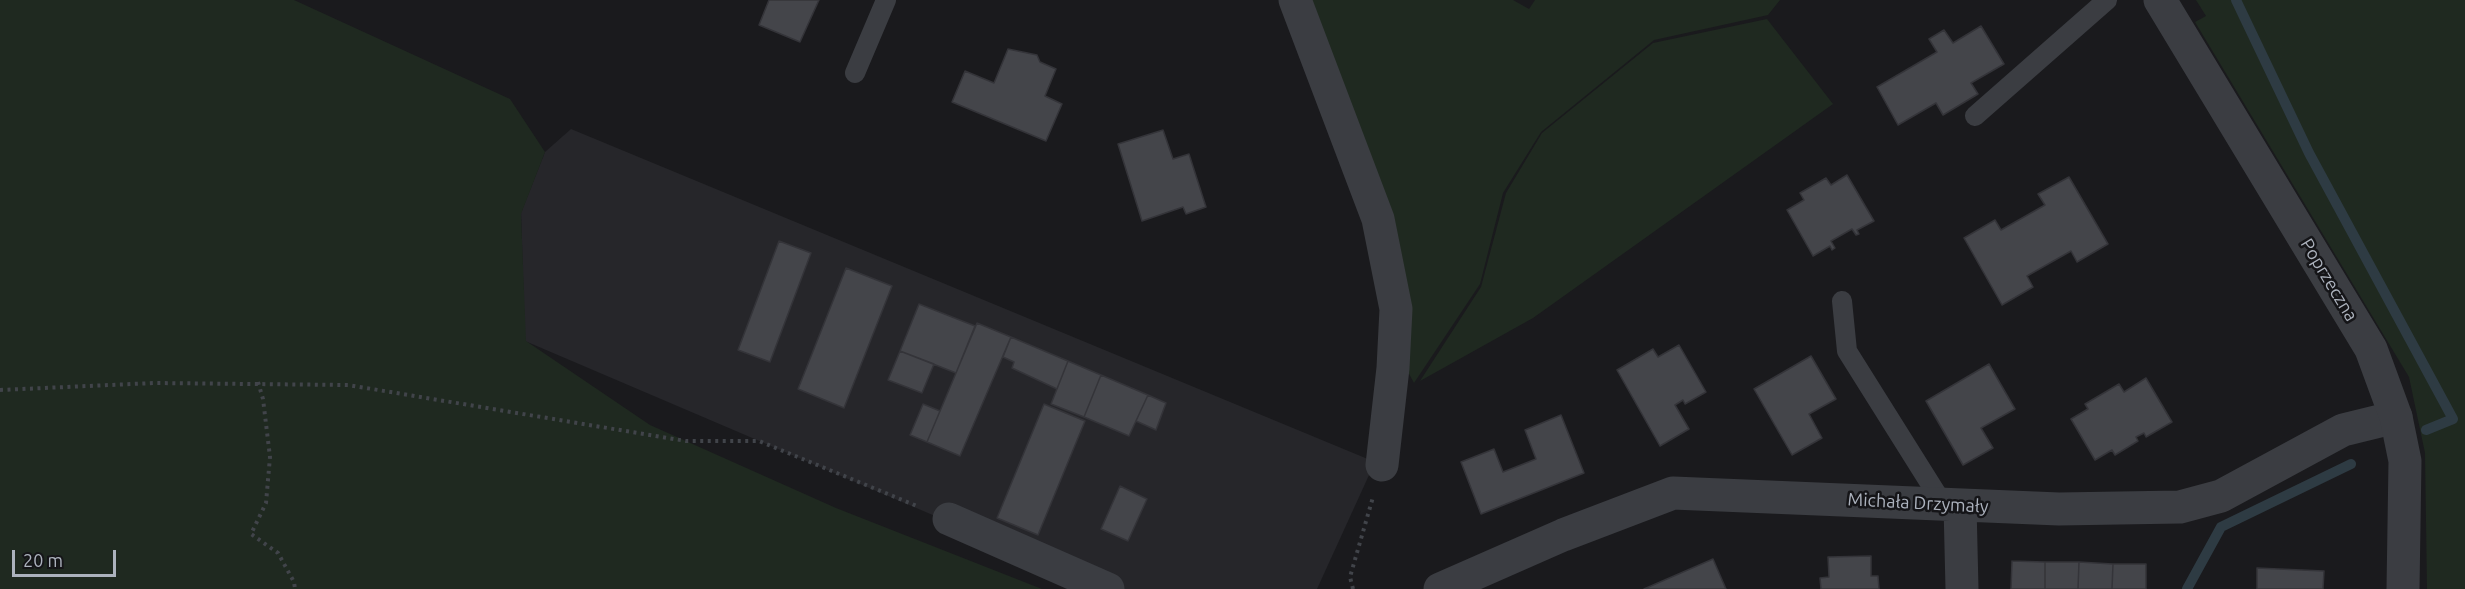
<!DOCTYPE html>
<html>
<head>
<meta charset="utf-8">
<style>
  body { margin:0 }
  #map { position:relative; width:2465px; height:589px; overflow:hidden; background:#1a1a1d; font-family:Ubuntu,sans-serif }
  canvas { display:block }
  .scale { position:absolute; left:12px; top:550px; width:104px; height:27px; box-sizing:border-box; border:3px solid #acb2bd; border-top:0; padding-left:8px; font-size:18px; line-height:21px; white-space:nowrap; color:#acb2bd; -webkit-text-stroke:4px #151518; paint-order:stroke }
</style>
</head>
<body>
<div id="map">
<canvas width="2465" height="589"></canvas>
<div class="scale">20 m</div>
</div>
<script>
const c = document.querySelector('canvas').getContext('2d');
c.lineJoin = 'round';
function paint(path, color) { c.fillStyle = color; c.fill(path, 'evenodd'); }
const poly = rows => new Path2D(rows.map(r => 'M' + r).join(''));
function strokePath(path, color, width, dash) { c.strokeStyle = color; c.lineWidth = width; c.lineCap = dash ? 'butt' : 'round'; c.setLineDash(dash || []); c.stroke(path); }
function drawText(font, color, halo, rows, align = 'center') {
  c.font = font + ' Ubuntu,sans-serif'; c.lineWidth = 5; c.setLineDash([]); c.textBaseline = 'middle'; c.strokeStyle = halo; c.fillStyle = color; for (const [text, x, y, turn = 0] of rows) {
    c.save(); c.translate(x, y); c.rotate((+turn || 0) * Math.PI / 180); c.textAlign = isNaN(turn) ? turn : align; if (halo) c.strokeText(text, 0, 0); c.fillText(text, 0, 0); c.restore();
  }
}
const built = poly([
  [571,129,1375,462,1317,589,1106,589,525,341,521,213,545,152]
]);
const green = poly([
  [0,0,294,0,510,99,545,152,521,214,526,341,650,425,836,508,1042,589,0,589],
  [1310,0,1513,0,1529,9,1535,0,1780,0,1768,15,1654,40,1541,132,1503,193,1480,284,1414,383,1408,372],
  [2196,0,2465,0,2465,589,2427,589,2425,453,2409,377,2195,22,2206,16],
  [1767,19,1833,104,1533,318,1420,381,1481,287,1506,193,1542,133,1653,43]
]);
const stream = poly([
  [2236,0,2309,153,2453,419,2426,430],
  [2187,589,2221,527,2351,464]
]);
const building = poly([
  [769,0,819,0,800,42,759,25,769,0],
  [1981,26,2004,64,1971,83,1978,94,1943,115,1936,103,1898,125,1877,87,1937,52,1929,39,1944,30,1953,43,1981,26],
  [1008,49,1037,55,1040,62,1056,69,1045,96,1062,104,1046,141,952,102,965,71,994,83,1008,49],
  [1163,130,1173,159,1189,154,1206,207,1186,214,1183,207,1142,221,1118,144,1163,130],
  [1847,175,1874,221,1857,230,1859,234,1856,235,1852,229,1831,241,1835,248,1832,250,1830,246,1813,256,1787,210,1804,200,1800,193,1826,178,1831,185,1847,175],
  [2069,177,2108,244,2077,262,2071,251,2027,276,2033,287,2002,305,1964,238,1995,220,2001,230,2045,205,2038,194,2069,177],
  [779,241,811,253,770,362,738,350,779,241],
  [846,268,892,286,844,408,798,389,846,268],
  [919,304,975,326,956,373,900,351,919,304],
  [977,323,1011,337,960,456,927,442,977,323],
  [1011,337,1068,361,1057,389,1012,368,1014,362,1003,357,1011,337],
  [1679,345,1706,392,1685,404,1683,400,1675,405,1689,429,1660,446,1617,370,1653,349,1658,357,1679,345],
  [900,351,934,364,922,393,888,380,900,351],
  [1811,356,1836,399,1809,414,1822,438,1792,455,1754,389,1811,356],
  [1068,361,1101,375,1084,417,1051,404,1068,361],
  [1989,364,2015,409,1981,428,1993,448,1963,465,1926,401,1989,364],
  [1101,375,1148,395,1129,436,1084,417,1101,375],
  [2146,378,2172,422,2146,437,2144,433,2136,437,2138,441,2115,455,2112,450,2095,460,2071,419,2088,409,2085,404,2119,384,2124,392,2146,378],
  [1148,395,1166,403,1156,430,1136,421,1148,395],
  [923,404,940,411,927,442,910,435,923,404],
  [1044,404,1085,421,1038,535,997,518,1044,404],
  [1561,415,1584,473,1481,514,1461,462,1494,449,1503,472,1536,459,1525,430,1561,415],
  [1120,486,1147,499,1128,541,1101,529,1120,486],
  [1871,556,1871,576,1878,576,1879,589,1821,589,1820,578,1829,577,1828,557,1871,556],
  [1713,559,1726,589,1644,589,1713,559],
  [2012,561,2045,562,2045,589,2011,589,2012,561],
  [2045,562,2079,562,2078,589,2045,589,2045,562],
  [2079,562,2113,564,2112,589,2078,589,2079,562],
  [2113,564,2146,564,2146,589,2112,589,2113,564],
  [2257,568,2324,571,2323,589,2257,589,2257,568]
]);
const path = poly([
  [258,382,263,399,270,457,266,503,251,534,278,553,294,582,295,589],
  [0,390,154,383,348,385,686,441,759,441,917,506],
  [1353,589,1350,577,1373,497]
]);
const service = poly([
  [855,73,886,0],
  [1975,116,2107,0],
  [1842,301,1847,351,1943,504]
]);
const minor = poly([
  [1295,0,1378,219,1396,309,1393,368,1382,465],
  [1960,505,1962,589],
  [949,519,1108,589],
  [1440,589,1563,535,1673,493,2059,509,2180,507,2221,496,2343,430,2396,417]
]);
const tertiary = poly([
  [2160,0,2371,349,2396,417,2405,461,2403,589]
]);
const streetNames = [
  ["Poprzeczna",2329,280,59],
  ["Michała Drzymały",1918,503,3]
];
paint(built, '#26262a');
paint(green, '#1f2920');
strokePath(stream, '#2e3b43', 10);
paint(building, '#44454a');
strokePath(building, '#343439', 1.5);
strokePath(path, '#41444a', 4, [3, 4.5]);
strokePath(service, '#3b3d42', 20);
strokePath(minor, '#3b3d42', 33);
strokePath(tertiary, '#3b3d42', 33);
drawText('18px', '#acb2bd', '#151518', streetNames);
</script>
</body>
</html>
